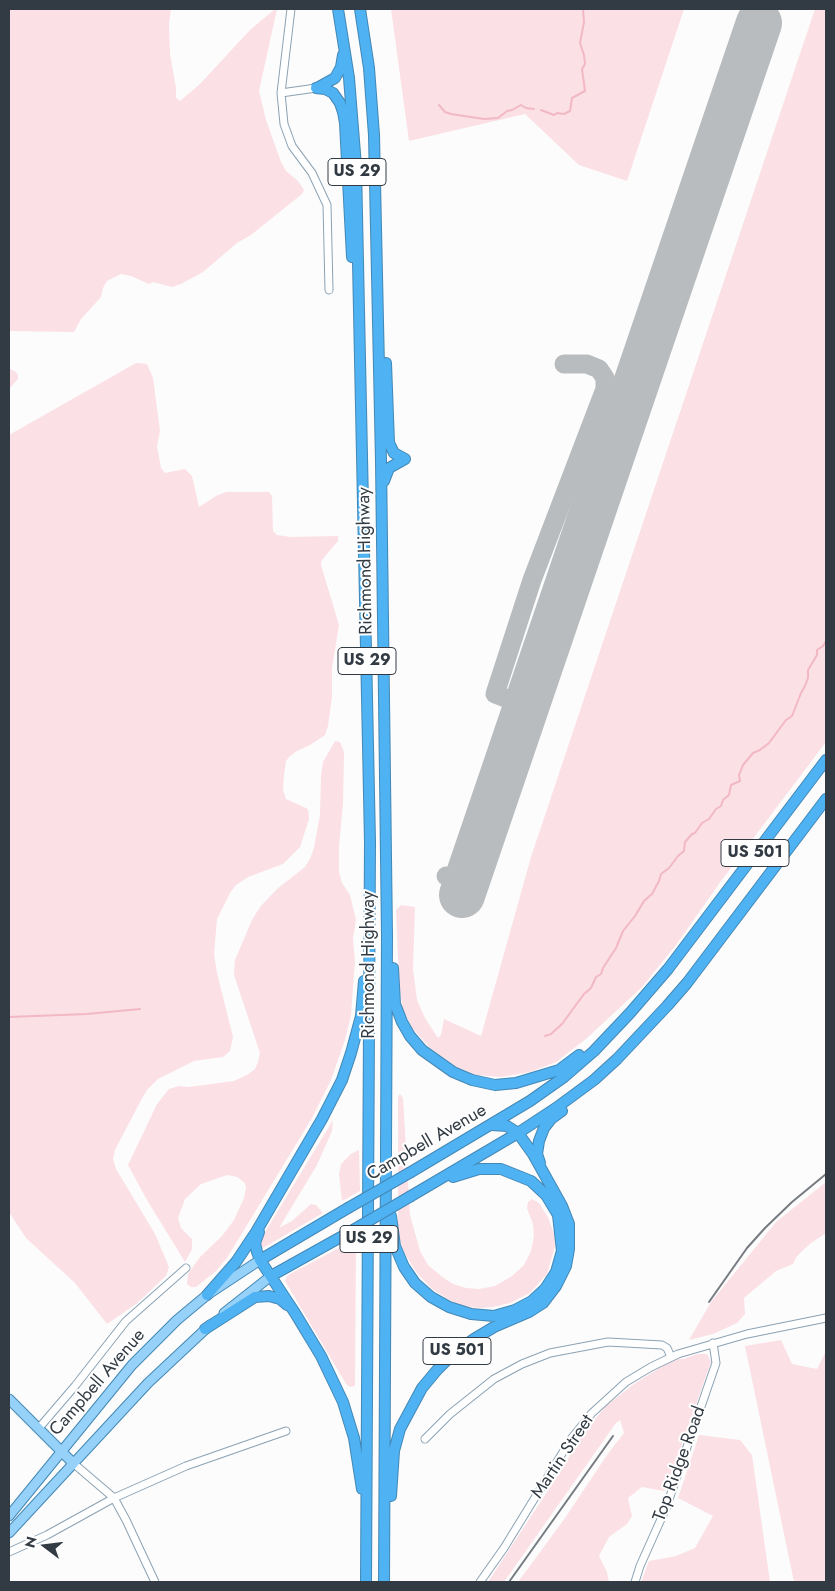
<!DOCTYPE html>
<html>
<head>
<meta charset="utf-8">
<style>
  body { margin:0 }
  #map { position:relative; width:835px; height:1591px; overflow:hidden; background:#fcfcfc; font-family:Jost,sans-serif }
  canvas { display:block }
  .frame { position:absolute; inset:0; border:10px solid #323b43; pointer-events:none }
  .north { position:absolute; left:20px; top:1521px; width:50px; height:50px; -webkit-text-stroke:4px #fff; paint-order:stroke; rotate:285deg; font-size:14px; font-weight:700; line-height:20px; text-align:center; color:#323b43 }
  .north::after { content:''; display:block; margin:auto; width:18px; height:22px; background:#323b43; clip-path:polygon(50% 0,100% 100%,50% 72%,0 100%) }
</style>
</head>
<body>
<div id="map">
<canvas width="835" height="1591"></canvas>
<div class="frame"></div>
<div class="north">N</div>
</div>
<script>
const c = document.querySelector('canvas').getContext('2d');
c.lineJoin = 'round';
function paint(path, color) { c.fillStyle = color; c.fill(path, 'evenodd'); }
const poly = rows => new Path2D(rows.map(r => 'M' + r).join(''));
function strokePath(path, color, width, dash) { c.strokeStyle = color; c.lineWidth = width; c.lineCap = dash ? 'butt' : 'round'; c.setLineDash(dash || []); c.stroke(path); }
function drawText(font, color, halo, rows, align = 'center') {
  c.font = font + ' Jost,sans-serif'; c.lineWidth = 4; c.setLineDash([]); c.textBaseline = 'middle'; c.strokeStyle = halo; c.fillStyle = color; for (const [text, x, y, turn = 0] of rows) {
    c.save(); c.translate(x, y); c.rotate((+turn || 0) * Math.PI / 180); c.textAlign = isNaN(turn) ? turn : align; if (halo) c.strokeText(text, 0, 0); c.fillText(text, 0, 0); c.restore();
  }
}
const green = poly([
  [9,9,171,9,169,24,170,54,176,88,176,98,180,101,200,84,250,30,275,9,277,9,259,91,266,120,281,162,286,171,298,181,304,190,302,194,251,235,237,243,203,272,181,284,172,287,153,282,149,284,131,276,121,274,107,281,103,288,101,297,81,319,74,332,9,331],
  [391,9,684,9,627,181,579,165,525,114,409,141],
  [815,9,826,9,826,742,721,881,676,945,642,987,586,1039,556,1062,530,1072,501,1077,476,1075,458,1068,430,1048,413,1029,403,1010,399,985,396,910,401,905,415,907,413,969,417,1000,425,1018,438,1038,441,1035,444,1019,481,1036,531,857],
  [136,363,147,364,153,378,160,431,157,446,161,468,165,473,185,469,192,476,199,507,216,496,226,492,269,492,272,496,273,531,277,535,291,537,338,536,338,541,322,560,321,565,339,625,332,668,332,697,328,726,325,735,310,745,297,751,289,757,286,761,284,775,283,790,286,799,308,809,309,819,300,847,283,864,248,877,236,885,230,893,217,919,214,954,217,973,233,1037,230,1051,223,1057,194,1061,158,1079,147,1090,140,1102,115,1150,113,1159,116,1169,155,1234,169,1267,166,1276,136,1304,107,1324,75,1283,26,1238,9,1212,9,435],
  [9,369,15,371,18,375,18,379,9,389],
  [335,741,340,742,344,752,343,804,339,846,339,872,342,883,350,895,356,920,353,939,355,961,351,1015,345,1040,331,1080,312,1118,227,1258,216,1271,196,1287,191,1287,187,1284,188,1274,200,1257,222,1236,234,1220,244,1198,246,1188,245,1183,237,1177,227,1175,201,1184,185,1199,178,1218,181,1228,192,1239,192,1249,185,1262,147,1200,128,1165,157,1104,169,1089,179,1086,189,1087,234,1081,247,1075,255,1069,258,1062,260,1053,234,975,235,960,252,920,260,907,277,889,305,867,310,859,314,848,320,815,321,776,323,762],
  [400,1094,403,1098,410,1215,420,1251,428,1265,441,1276,453,1284,466,1288,479,1289,495,1286,512,1276,524,1265,531,1251,534,1236,533,1224,527,1208,528,1202,532,1199,539,1203,548,1217,554,1234,555,1246,547,1274,530,1293,510,1303,493,1307,480,1308,465,1307,451,1301,432,1289,416,1272,404,1252,398,1236,398,1097],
  [333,1120,332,1131,317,1165,279,1228,292,1221,311,1204,316,1205,323,1213,263,1248,260,1243,262,1237],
  [359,1150,360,1191,342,1201,339,1174,341,1164,351,1154],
  [826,1182,826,1233,811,1243,797,1256,793,1264,776,1271,744,1298,745,1314,737,1323,713,1334,689,1340,711,1302,776,1222],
  [356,1239,355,1386,350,1387,346,1384,285,1281,287,1276,290,1274],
  [781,1340,792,1364,817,1369,826,1351,826,1582,794,1582,745,1346],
  [697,1354,707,1354,711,1362,675,1464,664,1491,642,1487,628,1498,632,1516,627,1524,609,1537,599,1556,607,1572,609,1582,518,1582,565,1518,607,1455,624,1433,620,1420,616,1423,504,1582,488,1582,564,1466,580,1437,606,1406,634,1384,664,1365,676,1359,684,1359],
  [699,1435,740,1440,752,1455,770,1582,641,1582,649,1561,676,1556,695,1548,713,1516,678,1498]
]);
const stream = poly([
  [439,105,445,112,451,114,484,119,498,118,507,111,512,110,521,105,526,108,534,109],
  [541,110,554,115,557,113,564,114,570,111,572,98,585,91,582,69,585,64,584,55,580,43,584,22,583,9],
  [9,1017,87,1014,140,1009],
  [545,1036,551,1034,562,1024,584,994,591,988,596,977,601,974,603,968,616,948,623,931,635,916,644,901,652,894,659,881,661,874,669,868,678,856,684,851,685,842,692,834,695,833,702,823,709,819,716,809,721,806,723,800,729,795,731,785,740,781,739,775,743,765,753,753,760,750,769,743,786,720,792,716,801,693,805,686,808,678,808,670,817,655,817,650,823,646,826,641]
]);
const taxiway = poly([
  [605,378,615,400,622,403,626,402,633,392],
  [526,706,495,694,532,580,605,389,605,378,599,369,587,364,564,364],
  [446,876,466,884]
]);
const runway = poly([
  [462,895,759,23]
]);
const minor = poly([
  [291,9,281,93,284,124,292,146,312,173,327,205,329,290],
  [281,93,316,88],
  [39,1428,75,1386,126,1321,186,1268],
  [425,1439,450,1414,494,1379,522,1364,550,1353,608,1342,662,1345,667,1348,671,1357],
  [73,1463,114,1498,126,1520,155,1582],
  [9,1552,47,1535,114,1498,186,1466,286,1431],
  [480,1582,504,1548,571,1439,592,1413,626,1382,651,1367,678,1354,747,1334,826,1318],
  [635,1582,640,1566,666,1508,716,1363,713,1343]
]);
const major = poly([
  [224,1313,271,1276],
  [9,1399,73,1463],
  [9,1516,132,1365,177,1320,207,1295,260,1260],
  [9,1533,148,1383,210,1325]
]);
const highway = poly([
  [338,9,349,78,356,166,370,842,366,1582],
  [360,9,369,68,374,135,381,461,387,936,384,1582],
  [316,88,325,89,333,93,340,103,343,112,345,123,352,257],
  [317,88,335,78,341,67,343,55],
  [386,363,389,443,394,453,405,459],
  [384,481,389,468,405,459],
  [393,968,395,1004,402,1022,410,1036,422,1050,453,1072,472,1080,495,1085,516,1083,559,1070,579,1055],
  [540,1163,537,1154,539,1141,544,1128,551,1119,562,1111],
  [411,1172,530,1101,564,1077,594,1051,630,1013,668,969,826,760],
  [411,1196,518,1133,556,1108,594,1080,617,1059,667,1006,687,983,826,799],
  [391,1216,395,1246,404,1267,415,1283,431,1297,449,1307,471,1314,494,1316,515,1310,532,1301,545,1289,556,1272,562,1251,558,1215,546,1195,531,1181,501,1169,479,1169,453,1177],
  [259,1232,255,1243,257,1252,260,1260,295,1313,321,1356,343,1402,354,1438,362,1489],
  [260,1260,348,1208],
  [271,1276,348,1233],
  [207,1295,236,1262,256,1232,322,1119,342,1080,351,1053,361,1016,364,981],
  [205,1329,255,1297,269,1296,280,1299,287,1305],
  [391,1496,394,1451,400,1429,422,1388,437,1370,453,1354,474,1339,494,1327,529,1312,543,1303,556,1286,566,1266,569,1249,569,1224,562,1206,533,1154,518,1133,507,1126,492,1125]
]);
const rail = poly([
  [709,1302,747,1248,765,1228,792,1202,826,1174],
  [509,1582,613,1436]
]);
const highwayBridge = poly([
  [348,1208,411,1172],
  [348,1233,411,1196]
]);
const shields = [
  [357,172,58],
  [367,661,58],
  [755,853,68],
  [369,1239,58],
  [457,1351,68]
];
const shieldNames = [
  ["US 29",357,172],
  ["US 29",367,661],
  ["US 501",755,853],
  ["US 29",369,1239],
  ["US 501",457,1351]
];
const streetNames = [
  ["Richmond Highway",366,561,-91],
  ["Richmond Highway",370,965,-90],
  ["Campbell Avenue",427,1143,-30],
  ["Campbell Avenue",98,1383,-49],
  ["Martin Street",563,1457,-56],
  ["Top Ridge Road",680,1464,-70]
];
paint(green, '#fbe0e6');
strokePath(stream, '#f2b8c4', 2);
strokePath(taxiway, '#b8bcbe', 19);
strokePath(runway, '#b8bcbe', 46);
strokePath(minor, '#8ba2b3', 9);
strokePath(major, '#4488b5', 11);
strokePath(highway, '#4488b5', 12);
strokePath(minor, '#fff', 7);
strokePath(major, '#95d1f8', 9);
strokePath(highway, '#4eb2f3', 10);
strokePath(rail, '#757b81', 2);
strokePath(highwayBridge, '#4488b5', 12, []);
strokePath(highwayBridge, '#4eb2f3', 10);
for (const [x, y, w] of shields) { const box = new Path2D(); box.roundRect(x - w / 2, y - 13.5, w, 27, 4); c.fillStyle = '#fff'; c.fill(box); strokePath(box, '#323b43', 1); }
drawText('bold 16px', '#323b43', null, shieldNames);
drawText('18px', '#323b43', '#fff', streetNames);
</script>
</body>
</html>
